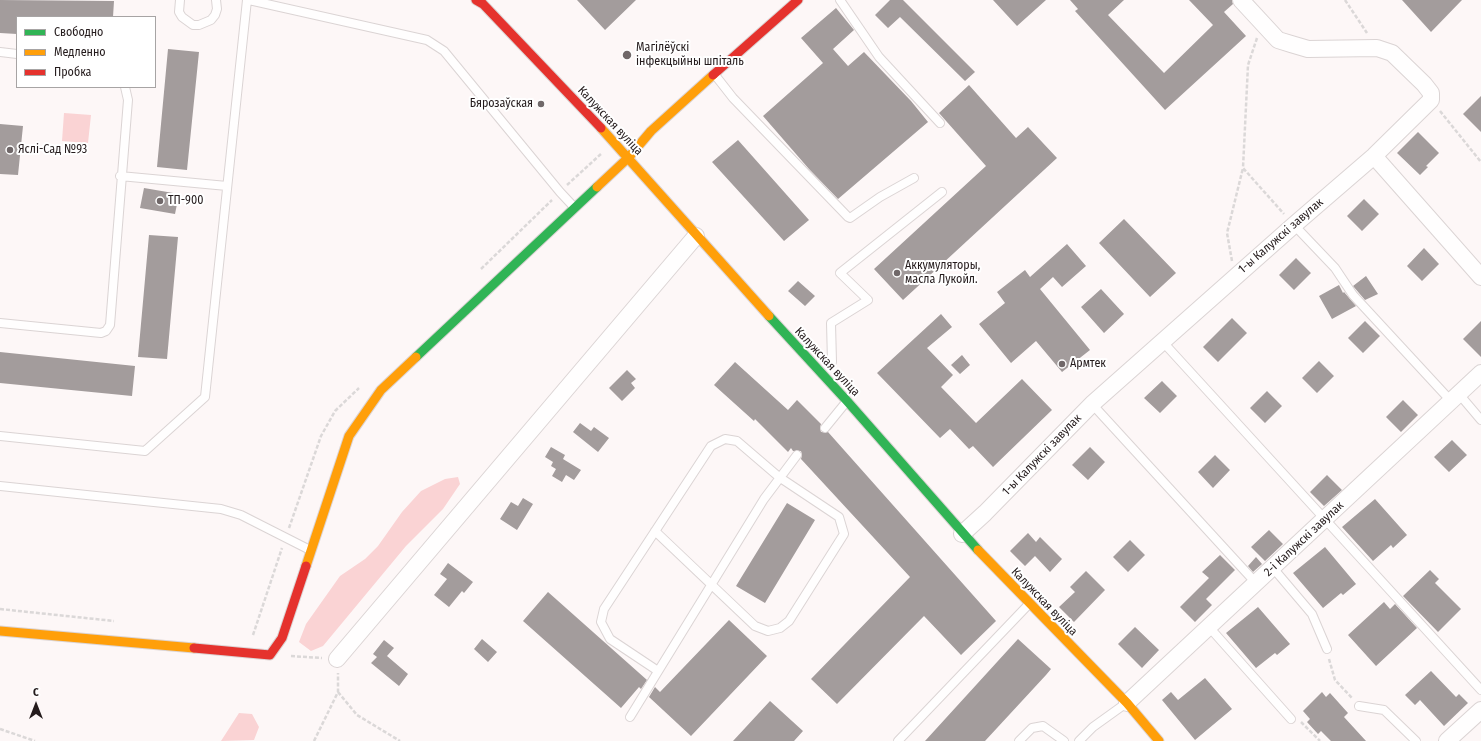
<!DOCTYPE html>
<html>
<head>
<meta charset="utf-8">
<style>
  body { margin:0 }
  #map { position:relative; width:1481px; height:741px; overflow:hidden; background:#fdf7f7; font-family:"Fira Sans Condensed",sans-serif }
  canvas { display:block }
  .legend { position:absolute; left:16px; top:16px; width:140px; height:72px; box-sizing:border-box; background:#fff; border:1px solid #a7a4a4; margin:0; padding:5px 7px; list-style:none; font-size:12px; color:#241b1c }
  .legend li { display:flex; align-items:center; gap:8px; height:20px }
  .legend b { width:20px; border:1px solid #a7a4a4 }
  .north { position:absolute; left:16px; top:685px; width:40px; height:40px; -webkit-text-stroke:3px #fff; paint-order:stroke; rotate:0deg; font-size:11px; font-weight:700; line-height:16px; text-align:center; color:#241b1c }
  .north::after { content:''; display:block; margin:auto; width:14px; height:18px; background:#241b1c; clip-path:polygon(50% 0,100% 100%,50% 72%,0 100%) }
</style>
</head>
<body>
<div id="map">
<canvas width="1481" height="741"></canvas>
<ul class="legend">
<li><b style="height:5px;background:#30b455"></b>Свободно</li>
<li><b style="height:5px;background:#ff9f0a"></b>Медленно</li>
<li><b style="height:5px;background:#e5322d"></b>Пробка</li>
</ul>
<div class="north">С</div>
</div>
<script>
const c = document.querySelector('canvas').getContext('2d');
c.lineJoin = 'round';
function paint(path, color) { c.fillStyle = color; c.fill(path, 'evenodd'); }
const poly = rows => new Path2D(rows.map(r => 'M' + r).join(''));
function strokePath(path, color, width, dash) { c.strokeStyle = color; c.lineWidth = width; c.lineCap = dash ? 'butt' : 'round'; c.setLineDash(dash || []); c.stroke(path); }
function drawText(font, color, halo, rows, align = 'center') {
  c.font = font + ' "Fira Sans Condensed",sans-serif'; c.lineWidth = 4; c.setLineDash([]); c.textBaseline = 'middle'; c.strokeStyle = halo; c.fillStyle = color; for (const [text, x, y, turn = 0] of rows) {
    c.save(); c.translate(x, y); c.rotate((+turn || 0) * Math.PI / 180); c.textAlign = isNaN(turn) ? turn : align; if (halo) c.strokeText(text, 0, 0); c.fillText(text, 0, 0); c.restore();
  }
}
const green = poly([
  [64,113,91,115,88,143,62,141],
  [458,477,460,484,443,509,406,546,323,646,311,651,299,642,306,624,340,576,365,559,378,546,402,512,421,491,445,479],
  [239,713,252,714,259,727,254,740,221,741]
]);
const building = poly([
  [0,0,114,1,113,17,17,17,17,34,0,33],
  [577,0,636,0,605,30],
  [890,0,903,0,975,72,965,81,900,17,888,28,875,15],
  [993,0,1046,0,1017,26],
  [1070,0,1124,0,1108,15,1164,73,1213,25,1189,0,1232,0,1233,4,1224,12,1246,36,1165,110,1075,11,1078,9],
  [1402,0,1462,0,1431,32],
  [836,8,854,30,833,49,848,66,864,52,911,101,928,122,838,199,809,169,763,116,823,63,801,38],
  [168,49,199,52,187,170,157,167],
  [969,85,1016,138,1028,127,1057,158,903,300,874,269,986,166,939,113],
  [1481,96,1481,132,1463,114],
  [0,124,23,126,18,175,0,174],
  [1418,132,1439,153,1426,166,1428,167,1420,175,1397,153],
  [738,140,809,220,784,241,712,162],
  [144,188,179,194,175,214,140,208],
  [1364,199,1379,214,1362,231,1347,216],
  [1124,219,1176,273,1150,297,1099,243],
  [149,235,178,237,167,359,138,357],
  [1067,244,1086,266,1062,287,1053,277,1040,289,1090,350,1062,372,1036,341,1011,363,979,324,1005,303,997,292,1025,270,1030,277],
  [1424,248,1439,264,1422,281,1407,266],
  [1296,258,1311,273,1294,290,1279,275],
  [1366,276,1378,294,1365,300,1353,286],
  [798,281,815,296,805,306,788,291],
  [1339,285,1343,293,1344,292,1356,306,1332,319,1319,296],
  [1101,289,1124,314,1104,333,1081,307],
  [941,314,952,327,927,348,953,375,941,387,976,423,1022,379,1052,410,993,467,973,446,969,449,950,429,940,438,877,373],
  [1232,318,1247,333,1218,362,1203,347],
  [1365,321,1380,336,1363,353,1348,338],
  [1481,321,1481,357,1463,339],
  [0,352,135,366,132,396,0,383],
  [962,355,970,365,960,374,951,365],
  [1319,361,1334,376,1317,393,1302,378],
  [735,362,788,410,797,400,821,424,820,428,821,432,828,432,996,621,961,655,924,616,837,704,811,679,910,577,801,459,802,455,801,451,793,451,791,448,788,452,755,419,754,421,714,385],
  [627,370,636,379,631,383,635,388,622,401,609,388],
  [1162,381,1177,396,1160,413,1144,398],
  [1267,391,1282,406,1265,423,1250,408],
  [1403,400,1418,415,1401,432,1386,417],
  [580,423,591,431,594,427,609,438,598,452,573,432],
  [1452,440,1467,455,1449,472,1434,457],
  [551,447,565,455,563,459,581,470,574,480,566,475,562,482,552,476,556,469,551,466,553,462,545,457],
  [1090,447,1105,462,1088,480,1072,465],
  [1215,455,1230,470,1213,488,1198,472],
  [1327,475,1342,490,1324,506,1310,492],
  [523,498,533,504,517,530,500,519,511,502,518,506],
  [1375,499,1407,535,1393,548,1391,545,1373,561,1342,527],
  [787,503,815,520,765,603,736,586],
  [1269,530,1283,544,1265,561,1251,547],
  [1028,533,1036,542,1040,537,1062,559,1050,572,1035,556,1025,566,1010,551],
  [1130,540,1145,555,1128,572,1113,557],
  [1325,547,1356,584,1343,595,1341,593,1323,608,1293,573],
  [1220,555,1235,570,1206,599,1212,605,1195,622,1180,607,1209,578,1202,572],
  [1256,557,1262,564,1253,572,1248,566],
  [448,563,473,582,464,593,462,591,449,607,434,595,447,579,440,574],
  [1430,570,1439,579,1435,583,1461,609,1438,632,1403,596],
  [1086,571,1105,590,1074,622,1059,607,1075,592,1070,587],
  [548,592,647,680,641,689,639,687,621,708,523,621],
  [1384,602,1390,609,1395,604,1417,628,1376,666,1348,635],
  [1258,607,1290,644,1277,655,1275,653,1256,668,1226,633],
  [729,620,767,656,691,736,649,697,655,687,660,692],
  [1135,627,1159,650,1142,668,1118,644],
  [482,639,497,652,488,662,474,649],
  [1018,639,1051,669,1046,675,985,741,925,741],
  [384,640,394,648,387,656,408,674,399,686,371,663,377,657,373,654],
  [1431,671,1456,697,1459,694,1468,703,1444,726,1420,700,1415,705,1405,695],
  [1205,678,1232,709,1195,740,1162,700,1171,692,1178,700],
  [1322,692,1326,697,1330,693,1348,713,1344,717,1366,741,1331,741,1321,731,1318,734,1307,722,1310,719,1303,711],
  [770,701,803,731,794,741,733,741]
]);
const path = poly([
  [1345,0,1367,33],
  [1257,38,1248,65,1243,168,1284,214],
  [1440,111,1481,162],
  [567,185,602,153],
  [1232,261,1227,233,1243,168],
  [481,269,552,200],
  [289,528,321,436,335,411,359,388],
  [0,609,114,621],
  [253,635,282,548],
  [291,656,322,658],
  [1329,659,1335,680,1353,699],
  [338,692,357,715,400,741],
  [1301,722,1320,741],
  [0,729,35,741],
  [314,741,338,692,338,673]
]);
const lane = poly([
  [180,0,179,12,182,17,193,25,199,25,211,20,215,15,217,9,216,0],
  [249,0,427,40,444,51,560,192,574,207],
  [840,0,879,57,940,123],
  [0,52,17,54],
  [715,75,733,98,848,217,850,218,880,197,914,178],
  [120,176,227,186],
  [1294,225,1335,268,1353,295,1451,401],
  [0,323,101,333,106,331,110,325,128,100,125,87],
  [1162,341,1481,690],
  [832,362,831,323,868,300,840,273,942,192],
  [1459,394,1481,420],
  [1092,404,1256,583],
  [825,428,847,401],
  [0,436,145,451,205,397,247,0],
  [0,486,221,509,241,515,310,550],
  [655,531,755,626,768,631,780,628,789,621,844,534,839,517,779,477,737,441,725,439,711,446,604,609,601,622,610,639,658,671],
  [1273,568,1312,614,1327,649],
  [1209,627,1291,719],
  [1359,706,1384,710,1416,741],
  [630,717,764,499,797,455],
  [898,741,1029,604],
  [1019,741,1032,728,1043,726,1064,741],
  [1079,741,1093,727,1125,704]
]);
const street = poly([
  [1374,156,1481,277],
  [962,534,985,513,1092,404,1294,225,1374,156,1431,100,1431,93,1424,84,1392,53,1377,48,1308,49,1291,44,1278,40,1241,0],
  [337,659,696,236],
  [1127,703,1481,373],
  [1447,741,1481,710]
]);
const fast = poly([
  [769,316,847,401,978,550],
  [416,357,597,187]
]);
const slow = poly([
  [601,128,769,316],
  [597,187,629,157,651,131,713,75],
  [978,550,1127,703,1159,741],
  [306,566,349,436,381,390,416,357],
  [0,631,194,648]
]);
const jam = poly([
  [476,0,483,4,601,128],
  [713,75,798,0],
  [194,648,270,655,282,638,306,566]
]);
const markers = [
  [627,55,5,"#706869"],
  [541,104,4,"#706869"],
  [10,150,4,"#706869"],
  [160,201,4,"#706869"],
  [897,273,4,"#706869"],
  [1062,364,4,"#706869"]
];
const poiNames = [
  ["Магілёўскі",636,48],
  ["інфекцыйны шпіталь",636,62],
  ["Бярозаўская",533,104,"right"],
  ["Яслі-Сад №93",18,150],
  ["ТП-900",168,201],
  ["Аккумуляторы,",905,266],
  ["масла Лукойл.",905,280],
  ["Армтек",1070,364]
];
const streetNames = [
  ["Калужская вуліца",610,121,47],
  ["1-ы Калужскі завулак",1281,236,-41],
  ["Калужская вуліца",827,362,47],
  ["1-ы Калужскі завулак",1042,455,-46],
  ["2-і Калужскі завулак",1304,539,-43],
  ["Калужская вуліца",1044,602,46]
];
paint(green, '#fad3d4');
paint(building, '#a39c9c');
strokePath(lane, '#dbd4d4', 10);
strokePath(street, '#dbd4d4', 18);
strokePath(fast, '#dbd4d4', 11);
strokePath(slow, '#dbd4d4', 11);
strokePath(jam, '#dbd4d4', 11);
strokePath(path, '#dbd8d8', 2.5, [4, 2]);
strokePath(lane, '#fffefe', 8);
strokePath(street, '#fffefe', 16);
strokePath(fast, '#30b455', 9);
strokePath(slow, '#ff9f0a', 9);
strokePath(jam, '#e5322d', 9);
for (const [x, y, r, color] of markers) { const dot = new Path2D(); dot.arc(x, y, r, 0, 2 * Math.PI); c.fillStyle = color; c.fill(dot); strokePath(dot, '#fff', 1.5); }
drawText('12px', '#241b1c', '#fff', poiNames, 'left');
drawText('12px', '#241b1c', '#fff', streetNames);
</script>
</body>
</html>
